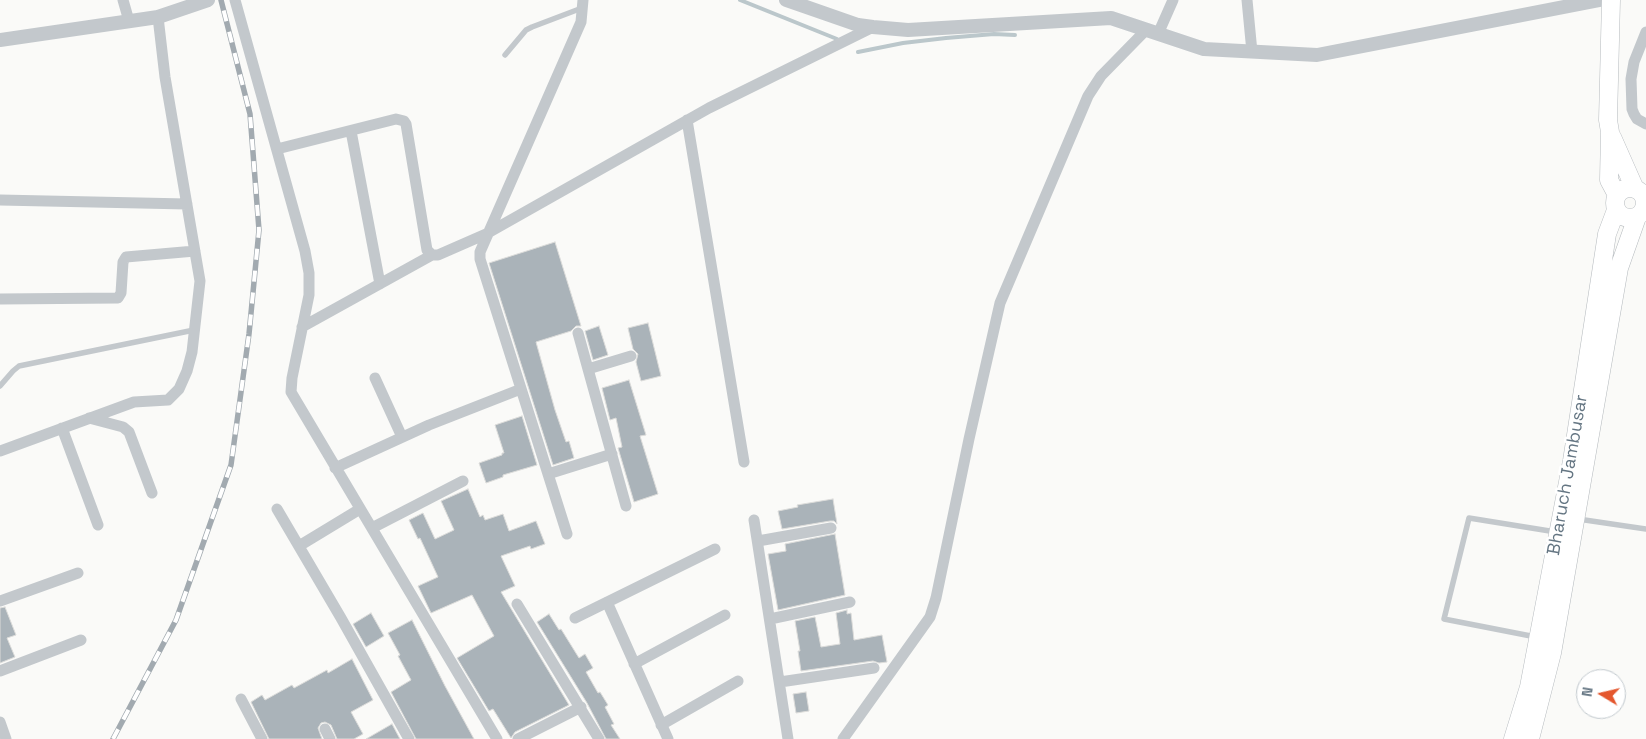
<!DOCTYPE html>
<html>
<head>
<meta charset="utf-8">
<style>
  body { margin:0 }
  #map { position:relative; width:1646px; height:739px; overflow:hidden; background:#fafaf8; font-family:"Space Grotesk",sans-serif }
  canvas { display:block }
  .north { position:absolute; left:1576px; top:669px; width:50px; height:50px; box-sizing:border-box; background:#fff; border:1px solid #c1c8cd; border-radius:50%; rotate:279deg; font-size:14px; font-weight:700; line-height:20px; text-align:center; color:#657683 }
  .north::after { content:''; display:block; margin:auto; width:18px; height:22px; background:#e4572e; clip-path:polygon(50% 0,100% 100%,50% 72%,0 100%) }
</style>
</head>
<body>
<div id="map">
<canvas width="1646" height="739"></canvas>
<div class="north">N</div>
</div>
<script>
const c = document.querySelector('canvas').getContext('2d');
c.lineJoin = 'round';
const poly = rows => new Path2D(rows.map(r => 'M' + r).join(''));
function strokePath(path, color, width, dash) { c.strokeStyle = color; c.lineWidth = width; c.lineCap = dash ? 'butt' : 'round'; c.setLineDash(dash || []); c.stroke(path); }
function paint(path, color) { c.fillStyle = color; c.fill(path, 'evenodd'); }
function drawText(font, color, halo, rows, align = 'center') {
  c.font = font + ' "Space Grotesk",sans-serif'; c.lineWidth = 5; c.setLineDash([]); c.textBaseline = 'middle'; c.strokeStyle = halo; c.fillStyle = color; for (const [text, x, y, turn = 0] of rows) {
    c.save(); c.translate(x, y); c.rotate((+turn || 0) * Math.PI / 180); c.textAlign = isNaN(turn) ? turn : align; if (halo) c.strokeText(text, 0, 0); c.fillText(text, 0, 0); c.restore();
  }
}
const stream = poly([
  [740,0,837,39],
  [858,52,903,43,946,38,994,34,1015,35]
]);
const building = poly([
  [555,242,581,326,576,326,571,331,536,342,555,410,566,442,569,441,574,458,553,465,489,263,555,242],
  [648,323,661,376,641,381,636,362,638,354,633,349,628,328,648,323],
  [599,326,608,355,593,360,585,331,599,326],
  [629,380,646,435,640,436,658,494,634,502,618,448,622,447,616,418,610,420,602,388,629,380],
  [522,416,537,465,503,475,503,477,486,483,479,463,502,455,502,453,504,453,495,425,522,416],
  [468,489,480,517,483,515,485,520,503,514,509,531,536,521,545,544,531,549,530,546,501,556,515,586,501,592,569,705,515,732,511,738,493,709,489,711,457,658,494,636,472,595,431,613,418,586,438,577,420,538,418,539,409,520,423,513,435,539,454,530,441,501,468,489],
  [833,499,837,524,834,521,830,521,782,529,778,511,798,507,797,505,833,499],
  [835,534,845,595,778,610,768,554,786,551,785,544,835,534],
  [5,607,16,635,7,638,15,657,0,663,0,608,5,607],
  [847,610,847,614,851,613,854,640,882,635,887,662,879,663,873,661,801,671,798,651,800,651,795,621,815,617,821,647,840,644,836,613,847,610],
  [371,613,384,636,366,647,353,624,371,613],
  [549,614,559,630,561,629,579,658,585,654,593,668,586,672,598,693,600,692,608,705,605,707,614,724,611,725,620,739,606,739,587,703,537,622,549,614],
  [412,620,445,686,474,739,416,739,391,692,411,680,398,656,400,655,388,633,412,620],
  [352,659,373,700,351,712,363,734,354,739,337,739,331,725,325,722,321,723,318,728,322,739,269,739,251,702,262,695,265,700,292,685,294,688,327,670,328,673,352,659],
  [806,692,809,711,796,713,793,694,806,692],
  [392,724,400,739,366,739,392,724]
]);
const service = poly([
  [505,55,526,30,532,27,582,8],
  [0,386,13,371,19,366,194,330],
  [1578,519,1646,529],
  [1536,637,1444,619,1469,518,1556,532]
]);
const minor = poly([
  [123,0,129,21],
  [235,0,305,251,309,273,309,295,292,378,291,392,497,739],
  [1247,0,1252,52],
  [1646,32,1634,62,1631,79,1632,109,1634,114,1637,119,1646,124],
  [1158,34,1173,0],
  [687,120,744,462],
  [351,131,380,284],
  [277,149,396,119,404,121,406,124,427,250,432,255,438,255,486,234,709,108,873,27],
  [0,200,187,204],
  [0,299,118,298,121,293,123,262,126,257,195,251],
  [302,327,432,255],
  [578,333,626,506],
  [588,369,631,356],
  [375,378,402,437],
  [89,418,123,427,129,432,152,493],
  [62,428,98,525],
  [0,451,134,402,168,400,179,389,187,371,192,352,200,281,165,77,158,17],
  [335,468,429,425,521,389],
  [548,474,612,454],
  [277,509,341,618,409,739],
  [754,520,788,739],
  [372,528,463,481],
  [567,534,480,259,480,252,581,22,583,0],
  [758,541,831,528],
  [299,546,360,509],
  [0,601,78,573],
  [607,602,668,739],
  [517,604,599,739],
  [575,618,715,549],
  [770,619,850,602],
  [634,664,725,615],
  [0,671,81,640],
  [780,682,874,668],
  [241,699,262,739],
  [0,722,6,739],
  [661,725,738,681],
  [325,729,330,739],
  [518,739,581,707],
  [843,739,930,617,936,598,969,439,1000,303,1088,96,1101,76,1147,29]
]);
const tertiary = poly([
  [786,0,858,25,873,27,908,30,1111,18,1204,49,1317,55,1600,0],
  [0,40,158,17,208,0]
]);
const secondary = poly([
  [1643,196,1646,197]
]);
const primary = poly([
  [1611,0,1608,120,1610,132,1609,180,1617,195],
  [1612,137,1635,189],
  '1615 203a15 15 0 1 1 30 0a15 15 0 1 1-30 0Z',
  [1513,739,1529,687,1572,461,1607,234,1616,210],
  [1530,739,1552,653,1619,268,1637,217]
]);
const rail = poly([
  [113,739,176,620,231,465,249,334,259,230,250,114,221,0]
]);
const streetNames = [
  ["Bharuch Jambusar",1568,475,-80]
];
strokePath(stream, '#bbc7cb', 4);
paint(building, '#aab3b9');
strokePath(building, '#dcdcda', 1);
strokePath(secondary, '#b3babf', 18);
strokePath(primary, '#b5babe', 19);
strokePath(service, '#c3c8cc', 5.5);
strokePath(minor, '#c3c8cc', 11);
strokePath(tertiary, '#c3c8cc', 14);
strokePath(secondary, '#fff', 16);
strokePath(primary, '#fff', 18);
strokePath(rail, '#a2aab0', 5.5);
strokePath(rail, '#fff', 4, [11]);
drawText('18px', '#657683', '#fff', streetNames);
</script>
</body>
</html>
